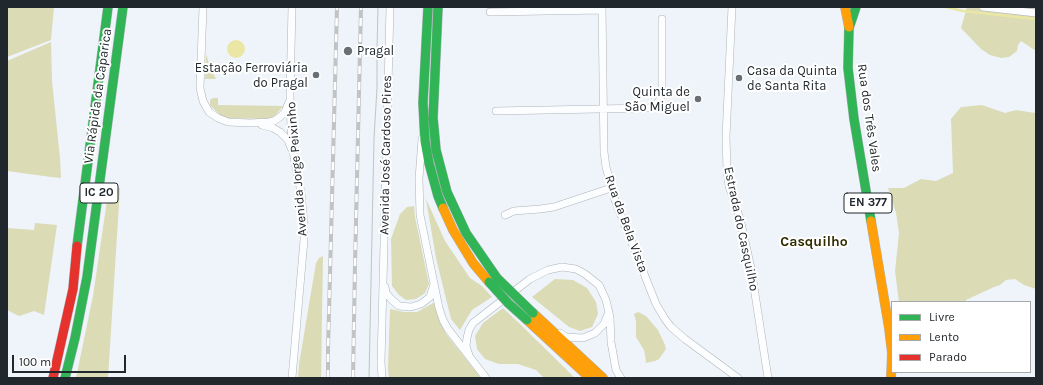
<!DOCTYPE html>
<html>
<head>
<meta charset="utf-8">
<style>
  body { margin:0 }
  #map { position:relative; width:1043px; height:385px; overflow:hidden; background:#eef4fa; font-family:Karla,sans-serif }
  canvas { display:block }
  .frame { position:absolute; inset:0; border:8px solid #21282d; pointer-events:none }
  .legend { position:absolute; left:891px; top:301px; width:140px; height:72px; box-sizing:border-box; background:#fff; border:1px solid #a6a9ab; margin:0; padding:5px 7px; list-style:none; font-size:12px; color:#21282d }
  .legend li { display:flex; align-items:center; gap:8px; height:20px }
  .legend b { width:20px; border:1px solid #a6a9ab }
  .scale { position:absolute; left:12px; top:355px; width:114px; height:18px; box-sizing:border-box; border:2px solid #21282d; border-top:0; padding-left:5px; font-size:12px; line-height:14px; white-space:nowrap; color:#21282d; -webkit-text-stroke:3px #fff; paint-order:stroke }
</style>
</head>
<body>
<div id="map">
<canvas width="1043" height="385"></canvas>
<div class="frame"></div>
<ul class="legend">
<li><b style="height:5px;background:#30b455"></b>Livre</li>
<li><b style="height:5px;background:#ff9f0a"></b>Lento</li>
<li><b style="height:5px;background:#e5322d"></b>Parado</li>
</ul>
<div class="scale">100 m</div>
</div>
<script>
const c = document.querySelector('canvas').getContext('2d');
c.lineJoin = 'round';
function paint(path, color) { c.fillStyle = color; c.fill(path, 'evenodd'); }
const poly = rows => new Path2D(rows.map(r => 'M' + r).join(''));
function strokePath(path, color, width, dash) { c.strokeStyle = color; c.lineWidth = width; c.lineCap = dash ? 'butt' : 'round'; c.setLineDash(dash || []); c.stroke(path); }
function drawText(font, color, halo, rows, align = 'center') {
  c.font = font + ' Karla,sans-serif'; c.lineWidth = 4; c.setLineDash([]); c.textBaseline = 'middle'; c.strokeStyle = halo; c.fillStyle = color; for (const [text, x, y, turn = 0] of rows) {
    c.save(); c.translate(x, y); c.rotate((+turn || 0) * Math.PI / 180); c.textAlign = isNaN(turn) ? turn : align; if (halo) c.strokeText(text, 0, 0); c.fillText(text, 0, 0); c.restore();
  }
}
const green = poly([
  [7,7,54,7,51,40,7,57],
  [967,7,1036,7,1036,51,1021,41,1018,45,1017,51,1009,57,1001,58,990,55,981,49,961,28],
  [51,42,52,81,60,158,61,178,51,177,7,171,7,61],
  [206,54,211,69,216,79,205,79],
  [213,98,218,98,218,105,283,106,275,116,267,119,227,118,220,115,210,105,210,100],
  [982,105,1005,113,1016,110,1035,113,1036,112,1036,289,1024,285,1015,279,1006,280,1000,285,994,287,966,300,966,302,899,302,895,271,899,233,896,213,888,188,904,188,921,179,936,181,953,173,951,119,961,107],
  [109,187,120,188,108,378,76,378,93,296],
  [426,199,445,241,470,278,482,286,492,297,472,310,460,330,451,319,436,258],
  [414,206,415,217,429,284,425,293,416,299,406,300,399,295,392,286,391,239,400,214,407,207],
  [35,223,57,225,44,315,34,311,19,316,7,310,7,228,34,230],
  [323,256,321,378,298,378,299,364,316,263,319,258],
  [555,279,573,280,587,288,596,302,598,314,592,327,580,331,569,327,532,297],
  [435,302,439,319,446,334,481,378,389,378,388,369,390,309,404,312,417,312],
  [503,308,521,325,575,378,544,378,536,370,518,364,499,364,485,359,477,349,475,336,483,323],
  [638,312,646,316,658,330,665,345,666,349,659,359,655,361,645,363,646,361,644,350,636,337,636,321,634,314]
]);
const water = poly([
  '227 49a9 9 0 1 1 18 0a9 9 0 1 1-18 0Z'
]);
const stream = poly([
  [946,7,963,11,1036,19]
]);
const street = poly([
  [203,7,200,88,203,101,209,112,218,118,228,122,250,123,269,122,274,121,280,117,285,112,289,102],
  [602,7,604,152,606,167,615,200,656,304,665,319,671,327,685,339,738,378],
  [732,7,726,137,727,170,729,186,740,219,751,268,768,378],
  [983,7,1036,13],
  [490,12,602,10],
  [496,111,648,108,654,106,659,101,662,94,662,19],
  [262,125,273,128,280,132,288,140,291,148],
  [422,139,419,179,420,215,439,308,443,320,448,329,486,378],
  [505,215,514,211,540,209,554,207,611,188],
  [385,287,386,293,391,299,399,306,411,307,421,304,430,297,434,284],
  [560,333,566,337,583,338,595,333,604,324,608,314],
  [469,355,466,346,467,338,469,330,473,323,530,279,548,270,562,267,576,269,585,274,599,285,606,300,610,317,611,342,616,370,621,378],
  [292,378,304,240,304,224,301,192,294,158,291,129,290,95,292,7],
  [382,378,381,362,390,7]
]);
const fast = poly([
  [428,7,423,103,425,141,429,163,438,196,443,208],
  [438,7,433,118,436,150,447,192,466,233,497,278],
  [856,7,849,28,848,68,854,119,871,221],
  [77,246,108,7],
  [65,378,75,338,87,277,123,7]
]);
const slow = poly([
  [845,7,849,27],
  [443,208,453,230,473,263,489,282],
  [871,221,889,328,892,353,891,378],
  [533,313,603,378],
  [527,320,590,378]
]);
const jam = poly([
  [53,378,73,289,77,246]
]);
const tram = poly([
  [369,378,374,138,377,88,377,50,378,7]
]);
const rail = poly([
  [328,378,328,350,337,7],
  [353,378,355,264,361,7]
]);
const fastBridge = poly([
  [497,278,533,313],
  [489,282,508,303,527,320]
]);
const markers = [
  [348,51,5,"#696f75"],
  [316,75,4,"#696f75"],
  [739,78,4,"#696f75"],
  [698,99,4,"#696f75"]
];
const shields = [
  [99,193,38],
  [868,203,48]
];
const shieldNames = [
  ["IC 20",99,193],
  ["EN 377",868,203]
];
const poiNames = [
  ["Pragal",357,51],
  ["Estação Ferroviária",308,68,"right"],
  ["do Pragal",308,83,"right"],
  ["Casa da Quinta",747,71],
  ["de Santa Rita",747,86],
  ["Quinta de",690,92,"right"],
  ["São Miguel",690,107,"right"]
];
const streetNames = [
  ["Via Rápida da Caparica",98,96,-82],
  ["Rua dos Três Vales",869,118,82],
  ["Avenida José Cardoso Pires",386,155,-89],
  ["Avenida Jorge Peixinho",297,169,-95],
  ["Rua da Bela Vista",626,224,70],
  ["Estrada do Casquilho",741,229,78]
];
const neighbourhoodNames = [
  ["Casquilho",814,242]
];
paint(green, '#dbdbb6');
paint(water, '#eae7a5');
strokePath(stream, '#eae7a5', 2.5);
strokePath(street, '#aeb4b9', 8);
strokePath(fast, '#aeb4b9', 10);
strokePath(slow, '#aeb4b9', 10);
strokePath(jam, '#aeb4b9', 10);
strokePath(street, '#fcfdfe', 7);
strokePath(fast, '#30b455', 9);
strokePath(slow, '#ff9f0a', 9);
strokePath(jam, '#e5322d', 9);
strokePath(tram, '#c1c3c4', 1);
strokePath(rail, '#c1c3c4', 4);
strokePath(rail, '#fff', 2.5, [8]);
strokePath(fastBridge, '#aeb4b9', 10, []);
strokePath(fastBridge, '#30b455', 9);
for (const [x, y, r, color] of markers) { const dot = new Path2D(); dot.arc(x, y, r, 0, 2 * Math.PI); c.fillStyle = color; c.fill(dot); strokePath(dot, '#fff', 1.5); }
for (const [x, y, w] of shields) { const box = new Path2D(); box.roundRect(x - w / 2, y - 10, w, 20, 3); c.fillStyle = '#fff'; c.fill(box); strokePath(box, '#21282d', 1); }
drawText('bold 12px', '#21282d', null, shieldNames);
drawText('13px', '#21282d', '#fff', poiNames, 'left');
drawText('13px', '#21282d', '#fff', streetNames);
drawText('bold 14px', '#302c01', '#fff', neighbourhoodNames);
</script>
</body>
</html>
